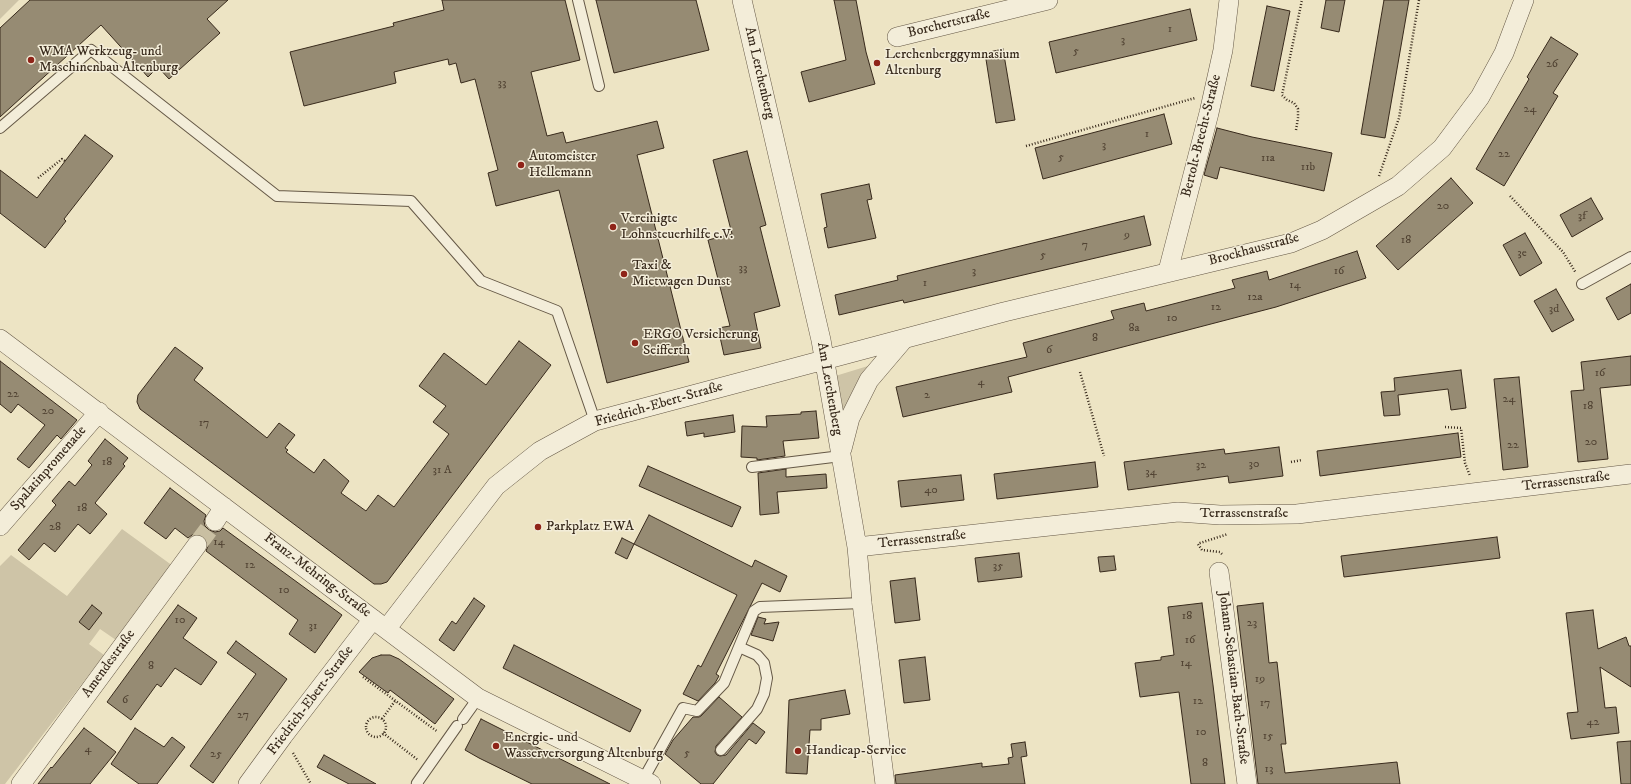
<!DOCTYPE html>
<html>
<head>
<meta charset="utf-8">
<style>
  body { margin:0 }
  canvas { display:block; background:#ede4c4 }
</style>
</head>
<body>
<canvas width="1631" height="784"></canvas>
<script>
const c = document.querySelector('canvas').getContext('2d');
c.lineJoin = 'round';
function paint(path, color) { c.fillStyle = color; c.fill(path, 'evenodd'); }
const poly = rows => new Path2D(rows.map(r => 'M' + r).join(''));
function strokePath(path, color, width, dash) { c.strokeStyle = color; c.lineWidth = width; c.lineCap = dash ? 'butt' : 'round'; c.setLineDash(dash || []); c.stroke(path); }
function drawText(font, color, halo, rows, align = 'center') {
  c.font = font + ' "IM FELL DW Pica",serif'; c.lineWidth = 3; c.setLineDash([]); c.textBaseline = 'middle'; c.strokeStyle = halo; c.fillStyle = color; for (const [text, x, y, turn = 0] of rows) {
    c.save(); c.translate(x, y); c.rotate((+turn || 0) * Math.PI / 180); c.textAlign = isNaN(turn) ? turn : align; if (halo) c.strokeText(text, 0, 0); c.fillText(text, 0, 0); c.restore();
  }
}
const green = poly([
  [0,0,19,0,0,19],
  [868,366,843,415,832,377],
  [122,529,173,566,116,640,100,629,89,644,104,655,5,784,0,784,0,566,11,555,67,596]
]);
const building = poly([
  [30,0,228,0,207,19,220,33,169,79,158,67,148,77,101,25,0,117,0,28,30,0],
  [442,0,565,0,580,60,531,72,547,136,563,132,566,143,657,121,664,148,637,155,689,362,607,383,559,190,496,206,488,173,498,170,475,79,461,83,456,63,449,65,448,59,394,72,396,83,304,106,290,52,394,26,393,23,444,10,442,0],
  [596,0,696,0,709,50,614,73,596,0],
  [834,0,856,0,866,52,875,84,809,102,801,72,846,60,834,0],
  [1326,0,1345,0,1339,32,1321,28,1326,0],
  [1384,0,1409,0,1385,138,1361,134,1384,0],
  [1267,6,1290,11,1274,91,1251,86,1267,6],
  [1190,9,1197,40,1056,73,1049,42,1190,9],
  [1551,37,1578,54,1553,93,1558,96,1504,186,1476,169,1529,79,1527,77,1551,37],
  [1003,49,1015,120,996,123,985,53,1003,49],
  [1164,114,1172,144,1043,179,1035,148,1164,114],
  [1217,128,1252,137,1332,153,1324,191,1220,167,1217,179,1204,175,1217,128],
  [85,135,113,156,64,219,66,221,45,248,0,213,0,170,37,198,85,135],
  [747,151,766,225,760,227,780,306,754,313,761,348,724,355,718,328,730,326,708,240,732,234,713,160,747,151],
  [1451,178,1473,203,1398,270,1376,246,1451,178],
  [869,184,872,199,867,200,876,238,828,248,824,228,827,227,821,194,869,184],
  [1591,198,1603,219,1572,237,1560,215,1591,198],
  [1144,216,1151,245,904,303,903,300,839,315,835,295,898,280,897,276,1144,216],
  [1525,233,1542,263,1520,276,1503,245,1525,233],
  [1357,251,1366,278,1276,307,1008,377,1012,392,903,417,896,387,1027,357,1023,343,1114,319,1111,311,1144,303,1146,311,1235,288,1232,280,1267,271,1269,280,1357,251],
  [1631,284,1631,313,1618,320,1606,298,1631,284],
  [1556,289,1574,320,1552,332,1534,301,1556,289],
  [519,341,551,365,387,582,381,584,374,584,239,483,140,409,137,402,138,395,175,347,203,368,194,380,267,438,279,423,295,435,285,448,288,450,286,452,314,473,324,459,349,481,341,493,366,511,378,495,394,507,449,434,433,422,446,406,419,386,444,353,486,385,519,341],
  [1631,356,1631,385,1600,388,1608,459,1578,462,1571,391,1584,390,1581,362,1631,356],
  [0,361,77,420,61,439,57,435,29,468,17,459,45,425,18,404,11,413,0,404,0,361],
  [1461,370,1466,408,1451,410,1448,389,1398,395,1400,415,1384,416,1381,392,1395,391,1394,378,1461,370],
  [1519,377,1528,467,1503,470,1494,379,1519,377],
  [816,411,819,438,783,441,785,456,757,460,757,458,741,457,742,426,767,427,766,416,801,414,801,412,816,411],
  [733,415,735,432,704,437,704,433,687,436,685,422,733,415],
  [1458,433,1461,457,1320,476,1317,451,1458,433],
  [105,439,128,458,123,464,125,466,95,503,107,514,90,534,78,524,55,552,44,543,29,560,18,550,56,505,52,501,69,481,75,486,92,465,88,461,105,439],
  [1279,447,1283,476,1229,483,1228,476,1128,490,1124,462,1224,449,1225,454,1279,447],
  [1095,462,1098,487,997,499,994,474,1095,462],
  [648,466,741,507,732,527,639,486,648,466],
  [786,469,786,477,826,474,827,488,777,492,779,513,760,515,758,473,786,469],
  [961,475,964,500,901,507,898,481,961,475],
  [170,488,206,515,204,521,205,526,209,530,215,532,220,531,223,528,342,615,315,653,289,634,298,620,206,551,208,546,207,540,204,536,198,534,192,535,188,538,175,528,166,539,144,523,170,488],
  [649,515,752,567,755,560,787,576,780,592,762,583,716,674,719,676,715,683,698,701,683,694,698,665,701,667,737,595,634,544,649,515],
  [1497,537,1500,558,1344,577,1341,556,1497,537],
  [622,538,634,544,627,559,615,553,622,538],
  [1019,553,1022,577,978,582,975,558,1019,553],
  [1114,556,1116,570,1100,572,1098,557,1114,556],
  [915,578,920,620,895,623,890,581,915,578],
  [474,598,485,606,454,651,439,640,452,621,456,624,474,598],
  [1202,603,1213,685,1225,784,1191,784,1179,692,1140,697,1135,663,1161,660,1161,657,1174,655,1168,607,1202,603],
  [1263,603,1269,663,1277,662,1286,744,1281,744,1285,773,1397,762,1400,784,1258,784,1237,606,1263,603],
  [92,605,102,613,89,630,79,622,92,605],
  [178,605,197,618,183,638,217,662,201,685,175,668,161,687,157,684,131,720,107,702,178,605],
  [1593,610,1598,649,1626,637,1629,646,1631,646,1631,687,1600,667,1605,708,1616,707,1619,733,1571,739,1567,713,1578,712,1566,613,1593,610],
  [758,617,766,619,764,624,779,622,773,641,751,635,758,617],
  [236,641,287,679,213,783,190,766,256,674,227,653,236,641],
  [514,645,641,710,630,732,503,668,514,645],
  [381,655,390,655,399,659,454,699,435,724,390,690,388,693,359,672,372,658,381,655],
  [925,657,930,700,904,703,899,660,925,657],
  [845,690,850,714,821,719,821,730,810,730,807,774,786,773,789,700,845,690],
  [719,697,742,717,716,746,715,752,717,755,720,756,726,755,753,723,765,732,756,744,749,739,713,784,701,784,665,754,673,740,693,717,699,717,701,716,719,697],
  [481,719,610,784,532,784,479,758,465,750,481,719],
  [84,728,116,752,90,784,38,784,51,767,52,768,84,728],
  [135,728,164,747,172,737,185,747,157,784,139,784,111,764,135,728],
  [1631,741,1631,784,1621,784,1617,742,1631,741],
  [1025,742,1027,756,1021,757,1025,784,896,784,895,775,982,763,982,767,1009,764,1008,758,1013,757,1011,744,1025,742],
  [324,755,376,784,349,784,317,767,324,755]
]);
const streetTunnel = poly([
  [197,545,215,521]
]);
const path = poly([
  [1296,130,1298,118,1298,109,1294,103,1287,100,1282,95,1302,0],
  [1026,146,1195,98],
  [1379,176,1399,118,1419,0],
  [38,178,62,159,65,161],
  [1510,196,1563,252,1576,273],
  [1080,372,1104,456],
  [1445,427,1461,428,1465,463,1470,476],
  [1291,462,1302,460],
  [1222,554,1220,552,1202,550,1198,544,1200,543,1228,534],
  [363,677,438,732],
  '366 727a10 10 0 1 1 20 0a10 10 0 1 1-20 0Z',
  [382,719,395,701],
  [383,733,418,760],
  [293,753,311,784]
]);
const lane = poly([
  [578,0,599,86],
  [0,128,91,50,277,196,411,201,481,281,557,311,595,421],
  [1582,284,1631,257],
  [752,467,841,456],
  [463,719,478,698],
  [721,750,757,709,764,694,767,678,764,663,757,655,739,647],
  [643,780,683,708,697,711,724,683,754,611,760,607,862,603],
  [418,784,417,783,457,726]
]);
const street = poly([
  [742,0,821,340,857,547,862,603,885,784],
  [897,37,1048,0],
  [1168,271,1209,113,1223,50,1229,0],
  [0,339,478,698,651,784],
  [842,449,850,418,869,380,903,340],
  [215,521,224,507],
  [0,526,99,412],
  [857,547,1178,512,1220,515,1297,514,1631,474],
  [1219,572,1247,784],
  [387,628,496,486,540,451,595,421,1004,312,1291,243,1322,230,1398,186,1442,148,1480,97,1504,53,1524,0],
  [21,784,197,545],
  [248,784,283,736,373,619]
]);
const markers = [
  [31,60,4,"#8f2418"],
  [877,63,4,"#8f2418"],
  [521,165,4,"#8f2418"],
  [613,227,4,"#8f2418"],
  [624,274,4,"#8f2418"],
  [635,343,4,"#8f2418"],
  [538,527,4,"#8f2418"],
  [496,746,4,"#8f2418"],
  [798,751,4,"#8f2418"]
];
const numberNames = [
  ["1",1170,30],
  ["3",1123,41],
  ["5",1076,52],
  ["26",1552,65],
  ["33",502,84],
  ["24",1530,110],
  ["1",1147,135],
  ["3",1104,146],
  ["22",1504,155],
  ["5",1061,158],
  ["11a",1268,159],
  ["11b",1308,168],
  ["20",1443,207],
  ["3f",1582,217],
  ["9",1127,236],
  ["18",1406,241],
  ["7",1085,246],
  ["3e",1522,254],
  ["5",1043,256],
  ["33",743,269],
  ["3",974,272],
  ["16",1339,272],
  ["1",925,284],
  ["14",1295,286],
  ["12a",1255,298],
  ["12",1216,308],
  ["3d",1554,310],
  ["10",1172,319],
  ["8a",1134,329],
  ["8",1095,339],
  ["6",1049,351],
  ["16",1600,374],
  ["4",981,383],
  ["22",13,395],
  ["2",927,396],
  ["24",1509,400],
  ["18",1588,407],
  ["20",48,412],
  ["17",204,424],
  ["20",1591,443],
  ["22",1513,446],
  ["18",107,463],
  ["30",1254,465],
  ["32",1201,466],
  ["31 A",442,471],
  ["34",1151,473],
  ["40",931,491],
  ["18",82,509],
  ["28",55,528],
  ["14",219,543],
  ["12",250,566],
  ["35",998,567],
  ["10",284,591],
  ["18",1187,617],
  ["10",180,621],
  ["23",1252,624],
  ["31",313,627],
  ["16",1190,641],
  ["14",1186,664],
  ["8",151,667],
  ["19",1260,680],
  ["6",125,701],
  ["12",1198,702],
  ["17",1265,704],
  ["27",243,716],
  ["42",1593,723],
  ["10",1201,733],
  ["15",1268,737],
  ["4",88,750],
  ["5",687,754],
  ["25",216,755],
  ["8",1205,764],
  ["13",1269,770]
];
const streetNames = [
  ["Borchertstraße",949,24,-14],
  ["Am Lerchenberg",759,73,77],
  ["Bertolt-Brecht-Straße",1202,136,-76],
  ["Brockhausstraße",1254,250,-15],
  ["Am Lerchenberg",829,389,80],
  ["Friedrich-Ebert-Straße",659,405,-16],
  ["Spalatinpromenade",49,469,-49],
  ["Terrassenstraße",1566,482,-7],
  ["Terrassenstraße",1244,514],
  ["Terrassenstraße",922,540,-6],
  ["Franz-Mehring-Straße",317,576,37],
  ["Amendestraße",109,664,-54],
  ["Johann-Sebastian-Bach-Straße",1233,678,83],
  ["Friedrich-Ebert-Straße",311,701,-53]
];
const poiNames = [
  ["WMA Werkzeug- und",39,52],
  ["Maschinenbau Altenburg",39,68],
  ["Lerchenberggymnasium",885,55],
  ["Altenburg",885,71],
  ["Automeister",529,157],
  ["Hellemann",529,173],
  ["Vereinigte",621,219],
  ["Lohnsteuerhilfe e.V.",621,235],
  ["Taxi &",632,266],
  ["Mietwagen Dunst",632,282],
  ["ERGO Versicherung",643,335],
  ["Seifferth",643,351],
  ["Parkplatz EWA",546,527],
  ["Energie- und",504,738],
  ["Wasserversorgung Altenburg",504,754],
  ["Handicap-Service",806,751]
];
paint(green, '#cec4a7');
paint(building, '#968b73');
strokePath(building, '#382a1c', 1);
strokePath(streetTunnel, '#c9bfa2', 19, [19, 10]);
strokePath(lane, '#655846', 12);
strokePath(street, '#655846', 20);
strokePath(path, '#382a1c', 2.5, [1, 2]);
strokePath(lane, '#f3edd9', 10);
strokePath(street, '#f3edd9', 19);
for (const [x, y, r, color] of markers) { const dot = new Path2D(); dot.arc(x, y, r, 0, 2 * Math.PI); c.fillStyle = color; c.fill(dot); strokePath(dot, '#f3edd9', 1.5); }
drawText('12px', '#504232', null, numberNames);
drawText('14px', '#382a1c', '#f3edd9', streetNames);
drawText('14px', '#382a1c', '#f3edd9', poiNames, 'left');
</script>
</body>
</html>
